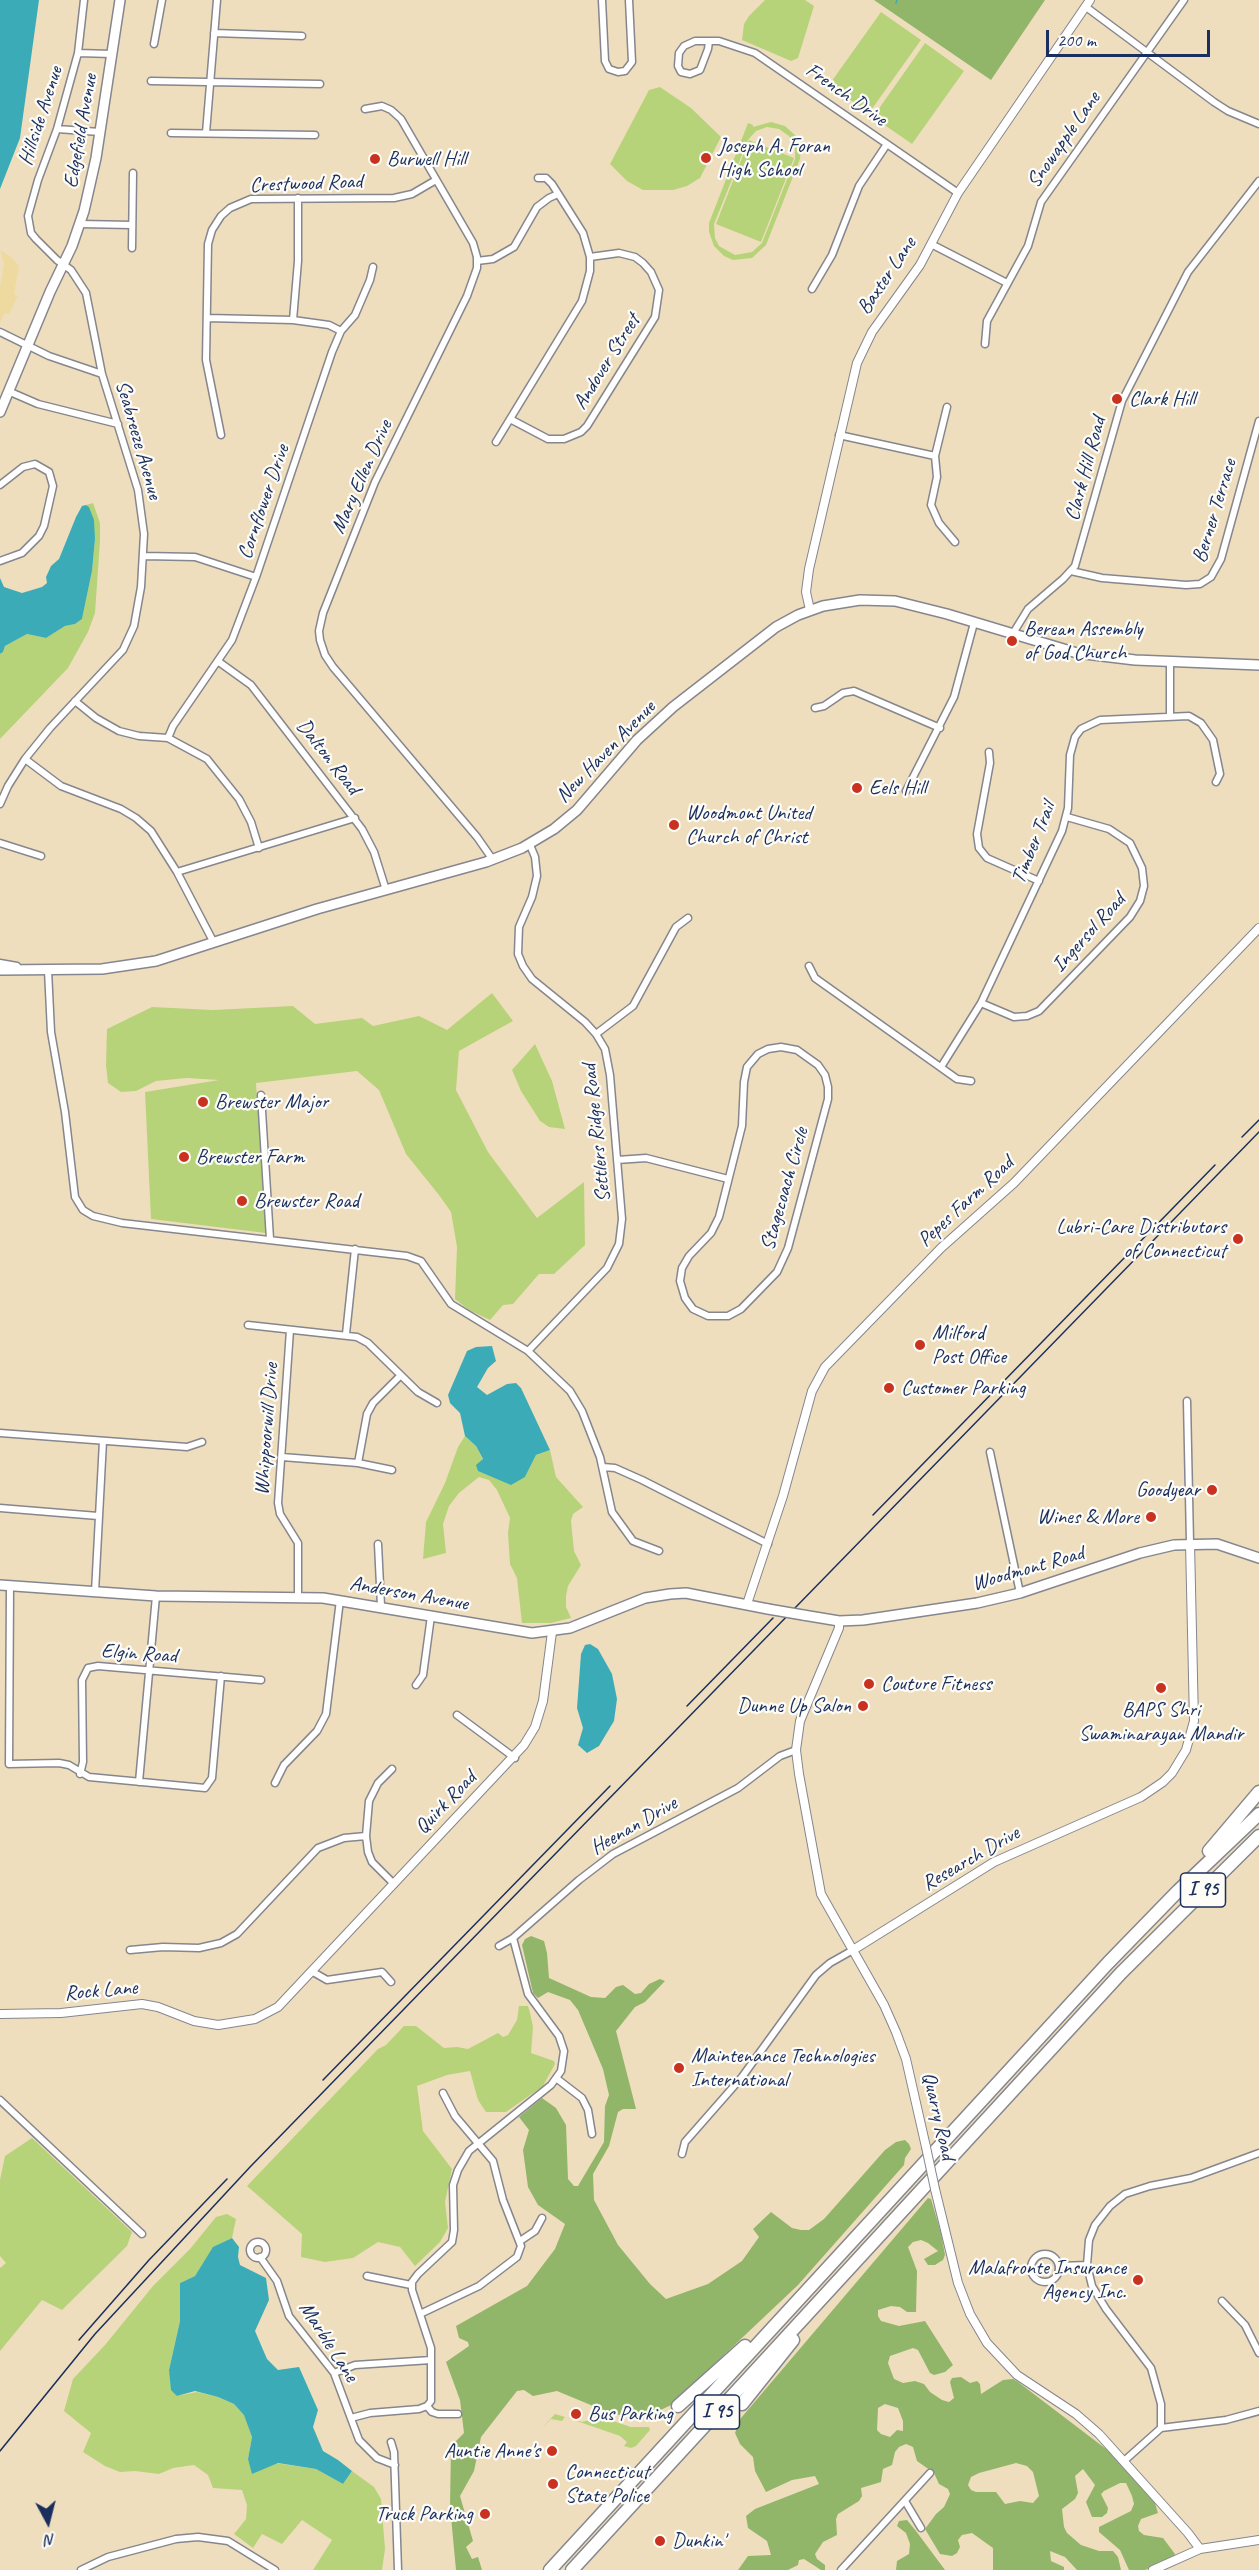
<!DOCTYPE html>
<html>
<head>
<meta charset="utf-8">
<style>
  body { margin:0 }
  #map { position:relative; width:1259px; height:2570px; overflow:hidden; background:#efdebd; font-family:Caveat,sans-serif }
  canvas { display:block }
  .north { position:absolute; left:18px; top:2492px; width:60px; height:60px; -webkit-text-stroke:4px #fdfcf7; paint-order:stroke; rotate:173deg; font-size:16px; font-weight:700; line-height:24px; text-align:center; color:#1b2f5e }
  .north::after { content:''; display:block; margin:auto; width:21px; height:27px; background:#1b2f5e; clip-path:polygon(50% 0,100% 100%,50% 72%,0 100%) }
  .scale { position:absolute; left:1046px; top:30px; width:164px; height:27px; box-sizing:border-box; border:3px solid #1b2f5e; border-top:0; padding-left:8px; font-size:18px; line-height:21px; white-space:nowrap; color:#1b2f5e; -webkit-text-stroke:4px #fdfcf7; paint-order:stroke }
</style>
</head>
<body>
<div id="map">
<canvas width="1259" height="2570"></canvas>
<div class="north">N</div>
<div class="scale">200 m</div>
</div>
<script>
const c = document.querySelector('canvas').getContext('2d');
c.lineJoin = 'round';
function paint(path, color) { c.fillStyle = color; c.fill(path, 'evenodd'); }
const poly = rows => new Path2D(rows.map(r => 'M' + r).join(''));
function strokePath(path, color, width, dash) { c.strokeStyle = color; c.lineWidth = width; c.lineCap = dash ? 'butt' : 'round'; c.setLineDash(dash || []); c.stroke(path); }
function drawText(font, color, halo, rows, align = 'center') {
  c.font = font + ' Caveat,sans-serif'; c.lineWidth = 4.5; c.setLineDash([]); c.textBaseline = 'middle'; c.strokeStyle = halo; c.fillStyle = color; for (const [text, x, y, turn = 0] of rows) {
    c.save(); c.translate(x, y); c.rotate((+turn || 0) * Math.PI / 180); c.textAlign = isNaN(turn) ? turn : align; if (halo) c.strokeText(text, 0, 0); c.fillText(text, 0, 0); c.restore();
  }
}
const green = poly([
  [765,0,805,0,814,6,798,58,791,61,742,40,744,24,749,16],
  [881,12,921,40,869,113,829,85],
  [925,43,964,71,912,144,873,117],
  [660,87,691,108,721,137,700,178,687,186,673,190,643,190,627,181,610,164,649,90],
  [771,122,785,126,796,136,801,150,800,159,766,245,752,258,733,260,724,256,714,246,709,232,709,223,748,123,753,125,753,127],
  [767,127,779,129,789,136,795,147,795,159,762,243,752,252,735,255,719,246,715,238,714,224,748,140,756,131],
  [749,140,794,158,761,242,716,224],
  [93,503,100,523,100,541,95,613,88,632,68,668,0,739,0,654,3,652,5,646,27,634,46,638,65,626,75,624,82,619,92,571,95,539,89,507,86,505],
  [492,993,513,1021,459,1051,456,1090,488,1152,537,1218,584,1182,585,1245,554,1274,539,1274,513,1304,503,1305,490,1320,469,1310,455,1299,457,1247,451,1212,439,1195,406,1154,379,1090,357,1071,256,1083,266,1233,151,1219,145,1092,219,1080,187,1078,156,1081,136,1091,121,1092,108,1083,106,1065,107,1029,152,1007,213,1010,293,1006,315,1024,362,1018,373,1026,419,1016,447,1030],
  [535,1044,552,1081,565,1129,549,1127,540,1121,521,1091,512,1070],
  [465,1436,476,1446,483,1460,525,1477,536,1455,550,1450,556,1477,583,1507,573,1514,571,1521,574,1551,581,1565,568,1586,566,1596,566,1607,571,1618,551,1623,522,1623,517,1578,510,1564,508,1533,510,1518,497,1490,489,1480,479,1477,459,1493,449,1506,443,1524,446,1553,423,1559,426,1522,445,1483,458,1447],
  [519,2006,528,2006,530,2013,533,2027,531,2053,554,2061,555,2064,543,2086,506,2112,486,2112,478,2100,470,2071,447,2075,417,2086,423,2131,452,2169,445,2202,448,2228,440,2242,415,2266,400,2247,378,2242,353,2258,325,2262,301,2257,302,2234,247,2186,378,2049,386,2045,404,2026,416,2026,444,2048,457,2047,468,2049,498,2033,503,2037,508,2035,517,2020],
  [32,2138,132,2232,127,2246,62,2310,42,2300,0,2351,0,2268,6,2263,0,2256,0,2180,5,2156],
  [227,2214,236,2219,232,2238,214,2247,195,2276,180,2283,180,2321,169,2370,177,2396,197,2392,218,2397,234,2404,245,2415,252,2437,248,2459,316,2469,343,2484,352,2471,374,2487,381,2499,385,2549,382,2570,313,2570,332,2540,302,2520,282,2544,262,2534,253,2548,234,2534,246,2519,247,2505,242,2490,213,2488,208,2475,194,2465,173,2468,159,2474,135,2471,120,2472,105,2466,83,2452,91,2433,64,2411,73,2379,105,2345,153,2286,190,2249,216,2217],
  [555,2414,582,2422,601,2417,631,2427,649,2427,650,2430,636,2446,631,2448,624,2446,627,2442,620,2436,565,2417,562,2421,551,2419,542,2428]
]);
const forest = poly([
  [874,0,1045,0,991,80],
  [531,1936,544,1941,547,1953,549,1978,591,1997,605,1998,616,1987,623,1985,635,1994,641,1993,649,1984,660,1979,665,1981,645,2002,635,2007,616,2031,636,2109,623,2109,618,2112,609,2146,593,2174,594,2200,618,2245,650,2284,666,2299,708,2284,742,2261,759,2237,753,2229,771,2212,792,2228,801,2230,809,2230,824,2219,885,2150,896,2142,905,2140,909,2144,911,2149,905,2158,904,2165,798,2285,671,2405,644,2418,636,2418,610,2413,557,2391,533,2396,524,2390,517,2391,481,2437,474,2471,460,2496,473,2541,466,2547,472,2559,478,2557,482,2570,456,2570,450,2506,451,2446,464,2433,460,2400,446,2362,469,2346,468,2342,459,2338,456,2326,527,2286,555,2249,565,2224,538,2205,528,2187,523,2150,529,2130,519,2117,542,2098,556,2108,566,2125,568,2179,574,2186,578,2186,604,2142,605,2106,609,2095,603,2069,578,2010,570,2000,548,1992,538,1998,533,1993,522,1945,525,1939],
  [928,2198,931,2199,941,2233,945,2255,943,2260,935,2265,928,2265,924,2259,938,2251,928,2243,921,2240,913,2242,908,2247,917,2271,916,2312,907,2312,900,2307,891,2306,878,2310,878,2316,881,2321,899,2326,925,2321,953,2365,945,2372,934,2375,930,2373,918,2350,913,2348,890,2356,888,2363,894,2379,903,2383,915,2381,924,2384,930,2392,942,2400,949,2402,954,2398,950,2382,952,2378,961,2377,970,2383,977,2381,980,2384,981,2394,1003,2380,1013,2379,1018,2382,1110,2452,1155,2503,1158,2513,1141,2519,1138,2526,1139,2531,1144,2535,1163,2538,1175,2554,1173,2559,1145,2570,1129,2570,1120,2550,1099,2532,1099,2527,1131,2511,1134,2504,1132,2496,1126,2483,1120,2483,1104,2491,1101,2494,1108,2508,1107,2513,1102,2517,1092,2517,1086,2502,1095,2485,1083,2469,1075,2476,1078,2493,1075,2499,1062,2509,1064,2527,1067,2533,1081,2545,1099,2551,1113,2551,1118,2557,1121,2570,1077,2570,1065,2557,1050,2551,1051,2561,1064,2567,1064,2570,993,2570,993,2548,972,2533,962,2535,958,2540,960,2547,957,2553,952,2556,940,2554,925,2529,936,2514,944,2507,950,2494,948,2489,939,2484,934,2473,917,2461,913,2447,906,2444,899,2447,895,2452,892,2465,883,2469,881,2482,861,2488,862,2496,859,2501,838,2514,836,2519,837,2535,823,2542,815,2554,817,2559,825,2565,825,2570,821,2570,804,2559,799,2560,798,2565,788,2570,738,2570,748,2556,771,2555,767,2541,748,2528,746,2516,755,2509,819,2484,815,2476,792,2480,766,2492,755,2471,753,2457,740,2444,735,2433,741,2418],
  [885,2404,898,2408,903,2421,903,2431,897,2430,890,2437,881,2434,877,2430,878,2408],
  [1016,2463,1027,2466,1033,2472,1039,2496,1033,2503,1020,2501,1005,2504,996,2492,976,2492,971,2490,968,2485,971,2477,979,2473],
  [907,2520,916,2531,945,2570,896,2570,897,2561,909,2554,910,2544,906,2533,897,2526,899,2521]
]);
const sand = poly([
  [0,250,11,257,19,266,14,294,18,296,9,314,5,313,0,323,0,287,4,264]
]);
const water = poly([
  [0,0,39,0,20,138,0,189],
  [86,505,89,507,94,520,95,539,92,571,82,619,75,624,65,626,46,638,27,634,5,646,3,652,0,654,0,578,4,587,22,593,42,587,47,583,46,577,51,566,59,559,76,517,82,506],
  [492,1346,496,1361,488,1368,477,1387,487,1395,507,1384,516,1383,521,1388,550,1450,536,1455,525,1477,511,1485,478,1471,476,1465,483,1459,476,1446,465,1436,460,1413,450,1403,448,1395,467,1351,476,1347],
  [590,1644,598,1649,612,1674,617,1699,614,1721,599,1746,587,1753,578,1745,583,1728,577,1708,581,1654,585,1645],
  [232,2238,239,2247,238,2257,240,2265,266,2278,269,2300,255,2331,267,2359,278,2370,299,2367,318,2410,313,2427,323,2451,338,2460,352,2471,343,2484,316,2469,278,2463,252,2474,248,2459,252,2437,244,2415,234,2404,218,2397,195,2391,177,2396,171,2390,169,2370,180,2321,180,2283,195,2276,213,2247]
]);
const stream = poly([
  [896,3,897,0]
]);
const minor = poly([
  [602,0,605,61,609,69,618,72,625,71,632,62,629,0],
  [1086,7,1214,102,1228,111,1259,124],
  [214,33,302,36],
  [709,41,708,49,700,70,690,74,681,72,678,66,679,53,684,46,695,41,719,41,755,53,958,193],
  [154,44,162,0],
  [78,53,112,54],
  [151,81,320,84],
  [365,109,382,106,391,110,401,119,473,243,477,257,477,268,467,296,375,482,323,613,319,631,320,640,325,655,333,667,477,837,493,860],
  [57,129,100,132],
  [171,133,315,135],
  [206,133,217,0],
  [80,224,132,225],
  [931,244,1007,283],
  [132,248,133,173],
  [477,261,493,259,514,247,537,207,549,198,558,194],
  [812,289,832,255,859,186,887,144],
  [207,318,293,320,329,325,341,331],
  [293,320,298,261,298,198],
  [0,332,49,356,102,374],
  [985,344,987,321,1028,246,1041,202,1184,0],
  [8,391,38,404,118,424],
  [947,407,935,456,937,477,931,505,939,523,955,542],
  [510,419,582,301,590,271,590,257,583,233,552,184,546,178,538,178],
  [221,435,206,360,208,244,212,230,221,216,230,208,251,199,394,198,412,194,436,180],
  [839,435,935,456],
  [496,442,510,419,548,439,564,439,581,432,587,426,655,317,659,290,651,272,643,263,635,257,619,253,590,257],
  [0,485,23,467,35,464,49,472,53,486,44,526,39,536,22,553,0,561],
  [144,556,195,557,256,577],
  [1071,571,1102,578,1186,585,1200,584,1211,577,1221,559,1259,421],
  [1012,635,1028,609,1063,579,1075,566,1122,401,1188,272,1259,181],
  [219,662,251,685,362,829,374,852,386,890],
  [1170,662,1170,715],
  [75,701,96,718,119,731,139,736,168,738,207,759,239,799,251,822,259,848],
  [815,708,824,706,843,693,854,691,940,728],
  [168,738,173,726,232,640,256,577,332,352,341,331,355,315,370,280,373,267],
  [989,752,990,763,977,834,979,848,987,858,1039,881],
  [25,759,61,786,121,809,136,818,151,831,177,872,214,943],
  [906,791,954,697,974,623],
  [0,804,8,786,25,759,50,728,123,650,134,626,141,587,144,534,138,490,102,374,86,293,71,270,57,260,36,239,31,233,28,216,38,180,57,129,78,53,84,0],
  [0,843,41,856],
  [177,872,355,818],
  [0,963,17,966],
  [809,966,815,978,957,1079,971,1081],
  [48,970,51,1032,65,1112,75,1197,83,1210,93,1216,122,1223,407,1256,421,1261,451,1304,528,1351,570,1391,582,1411,600,1457,612,1512,633,1541,659,1551],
  [981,1003,1014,1017,1027,1016,1039,1011,1130,917,1140,901,1144,886,1142,868,1130,843,1109,829,1067,817],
  [596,1034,633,1006,676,927,688,918],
  [781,1047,797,1050,818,1065,825,1075,828,1087,828,1099,788,1248,777,1272,741,1309,728,1316,708,1316,693,1309,685,1298,680,1281,682,1268,689,1256,711,1233,719,1217,742,1126,744,1082,747,1067,758,1054,768,1049,781,1047],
  [941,1067,981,1003,1062,831,1068,808,1070,755,1075,737,1081,729,1100,720,1189,716,1201,723,1213,740,1220,774,1216,782],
  [261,1095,270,1239],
  [617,1160,646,1158,728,1179],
  [248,1325,357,1337,368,1343,418,1392,437,1403],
  [290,1330,278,1503,280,1514,298,1543,298,1597],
  [346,1334,355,1249],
  [528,1351,607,1268,619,1244,622,1219,610,1075,605,1049,596,1034,585,1022,532,979,523,966,518,954,519,927,532,897,537,876,535,857,530,845],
  [1187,1401,1190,1543],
  [0,1433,187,1447,202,1442],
  [990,1452,1020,1593],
  [282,1457,358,1463,392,1470],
  [358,1463,367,1414,373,1403,400,1376],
  [603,1467,615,1468,642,1480,768,1544],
  [0,1508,98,1516],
  [378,1544,381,1606],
  [10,1586,9,1764,59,1763,69,1765,89,1777,205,1788,212,1778,221,1676],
  [95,1592,103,1441],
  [416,1685,423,1675,431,1616],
  [457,1715,515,1758],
  [392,1769,378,1783,369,1801,366,1836,368,1852,372,1862,394,1884],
  [80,1774,83,1762,82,1680,88,1668,98,1666,261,1680],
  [139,1782,156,1596],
  [275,1783,284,1765,317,1731,326,1714,340,1600],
  [499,1946,513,1938,579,1880,613,1854,738,1788,780,1756,796,1750],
  [130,1950,163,1947,199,1948,221,1943,237,1934,318,1848,344,1838,366,1836],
  [313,1972,327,1980,382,1972,391,1982],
  [556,2078,582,2098,588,2110,592,2134],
  [0,2100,142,2234],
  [682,2154,685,2142,742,2077,816,1975,830,1963,853,1950],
  [520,2241,535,2231,542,2218],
  '250 2250a8 8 0 1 1 16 0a8 8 0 1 1-16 0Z',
  '1031 2268a14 14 0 1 1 28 0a14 14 0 1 1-28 0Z',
  [260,2257,277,2281,289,2316,334,2373,359,2440,377,2458,395,2465],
  [1059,2266,1087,2265],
  [367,2276,411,2285],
  [1222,2301,1245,2325,1259,2353],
  [420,2314,479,2286,517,2257,521,2246,503,2200,493,2161,455,2116,443,2093],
  [334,2373,355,2365,431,2360],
  [427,2406,432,2412,438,2414,458,2414],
  [351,2418,370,2413,419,2409,427,2406,431,2401,431,2348,412,2290,412,2282,418,2274,452,2242,454,2230,453,2185,458,2170,469,2151,551,2085,561,2071,564,2051,559,2036,528,1994,513,1938],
  [1161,2428,1161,2404,1151,2368,1106,2309,1092,2286,1087,2265,1089,2240,1095,2225,1110,2206,1125,2194,1150,2186,1191,2178,1259,2153],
  [391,2442,394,2452,398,2570],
  [1124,2461,1161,2428,1226,2420,1259,2411],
  [905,2501,921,2528],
  [81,2570,108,2557,176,2539,198,2537,228,2541,275,2570],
  [841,2570,930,2473]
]);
const tertiary = poly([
  [810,610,806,592,809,569,857,363,872,332,920,265,958,193,1090,0],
  [747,1604,783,1496,812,1391,825,1367,941,1248,1014,1183,1259,928],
  [839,1621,839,1628,800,1721,796,1750,799,1774,821,1894,884,2005,896,2032,906,2059,926,2147],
  [853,1950,994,1862,1141,1797,1163,1782,1172,1773,1186,1750,1194,1721,1190,1543],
  [0,2014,61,2013,142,2004,158,2007,194,2021,218,2025,255,2019,278,2007,524,1745,535,1727,543,1701,552,1632],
  [935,2189,958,2283,970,2314,987,2343,1017,2375,1076,2414,1099,2434,1188,2533,1200,2549],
  [1153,2570,1200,2549,1259,2540]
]);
const secondary = poly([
  [0,412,50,292,72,246,84,211,96,158,120,0],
  [0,970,102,969,156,961,317,909,486,862,522,848,554,829,577,810,637,740,673,707,776,627,798,615,823,606,860,600,895,601,947,614,1077,653,1135,660,1259,665],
  [0,1585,156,1596,323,1598,532,1633,570,1628,645,1598,670,1594,686,1593,768,1609],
  [803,1615,839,1621,863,1620,977,1603,1020,1593,1140,1553,1174,1545,1217,1544,1259,1558]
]);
const motorway = poly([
  [1209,1851,1259,1792],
  [742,2404,793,2340],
  [678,2406,745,2346],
  [550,2570,1108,1963,1178,1891,1259,1814],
  [572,2570,1121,1973,1259,1836]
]);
const rail = poly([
  [1242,1137,1259,1120],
  [873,1515,1215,1165],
  [687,1706,773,1618],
  [323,2080,610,1786],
  [79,2340,149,2260,227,2179],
  [0,2451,95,2334,250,2167,1259,1132]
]);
const tertiaryBridge = poly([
  [926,2147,935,2189]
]);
const secondaryBridge = poly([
  [768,1609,803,1615]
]);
const markers = [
  [706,158,6,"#c8321e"],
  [375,159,6,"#c8321e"],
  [1117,399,6,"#c8321e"],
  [1012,641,6,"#c8321e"],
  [857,788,6,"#c8321e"],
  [674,825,6,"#c8321e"],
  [203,1102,6,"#c8321e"],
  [184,1157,6,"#c8321e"],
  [242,1201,6,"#c8321e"],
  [1238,1239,6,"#c8321e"],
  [920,1345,6,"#c8321e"],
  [889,1388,6,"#c8321e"],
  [1212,1490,6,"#c8321e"],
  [1151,1517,6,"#c8321e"],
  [869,1684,6,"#c8321e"],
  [1161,1688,6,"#c8321e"],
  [863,1706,6,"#c8321e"],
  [679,2068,6,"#c8321e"],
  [1138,2280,6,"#c8321e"],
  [576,2414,6,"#c8321e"],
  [552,2451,6,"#c8321e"],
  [553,2484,6,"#c8321e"],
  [485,2514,6,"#c8321e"],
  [660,2541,6,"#c8321e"]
];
const shields = [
  [1203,1890,45],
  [717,2412,45]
];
const shieldNames = [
  ["I 95",1203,1890],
  ["I 95",717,2412]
];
const streetNames = [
  ["French Drive",846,95,35],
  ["Hillside Avenue",41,116,-72],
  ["Edgefield Avenue",81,131,-80],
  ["Snowapple Lane",1064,140,-55],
  ["Crestwood Road",306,184,-2],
  ["Baxter Lane",887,276,-56],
  ["Andover Street",607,362,-58],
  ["Seabreeze Avenue",138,440,74],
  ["Clark Hill Road",1086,469,-75],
  ["Mary Ellen Drive",362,477,-66],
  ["Cornflower Drive",264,502,-71],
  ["Berner Terrace",1215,511,-73],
  ["New Haven Avenue",606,752,-46],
  ["Dalton Road",328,757,52],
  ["Timber Trail",1034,843,-68],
  ["Ingersol Road",1089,933,-48],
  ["Settlers Ridge Road",597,1133,-96],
  ["Stagecoach Circle",785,1189,-74],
  ["Pepes Farm Road",966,1202,-43],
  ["Whippoorwill Drive",267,1429,-86],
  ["Woodmont Road",1028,1569,-16],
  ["Anderson Avenue",409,1594,10],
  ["Elgin Road",139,1654,4],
  ["Quirk Road",446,1803,-46],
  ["Heenan Drive",634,1826,-30],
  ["Research Drive",971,1859,-30],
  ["Rock Lane",101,1991,-5],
  ["Quarry Road",938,2116,77],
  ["Marble Lane",328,2342,57]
];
const poiNames = [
  ["Joseph A. Foran",718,146],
  ["High School",718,170],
  ["Burwell Hill",387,159],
  ["Clark Hill",1129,399],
  ["Berean Assembly",1024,629],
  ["of God Church",1024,653],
  ["Eels Hill",869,788],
  ["Woodmont United",686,813],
  ["Church of Christ",686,837],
  ["Brewster Major",215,1102],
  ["Brewster Farm",196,1157],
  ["Brewster Road",254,1201],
  ["Lubri-Care Distributors",1226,1227,"right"],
  ["of Connecticut",1226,1251,"right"],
  ["Milford",932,1333],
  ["Post Office",932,1357],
  ["Customer Parking",901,1388],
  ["Goodyear",1200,1490,"right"],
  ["Wines & More",1139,1517,"right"],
  ["Couture Fitness",881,1684],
  ["Dunne Up Salon",851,1706,"right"],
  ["BAPS Shri",1161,1710,"center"],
  ["Swaminarayan Mandir",1161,1734,"center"],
  ["Maintenance Technologies",691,2056],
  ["International",691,2080],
  ["Malafronte Insurance",1126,2268,"right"],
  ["Agency Inc.",1126,2292,"right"],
  ["Bus Parking",588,2414],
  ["Auntie Anne's",540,2451,"right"],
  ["Connecticut",565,2472],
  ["State Police",565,2496],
  ["Truck Parking",473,2514,"right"],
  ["Dunkin'",672,2541]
];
paint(green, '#b7d379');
paint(forest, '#91b569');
paint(sand, '#eeda9e');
paint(water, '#3bacb7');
strokePath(stream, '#3bacb7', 1.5);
strokePath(minor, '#85868e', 9);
strokePath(tertiary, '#85868e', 10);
strokePath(secondary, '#85868e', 12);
strokePath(motorway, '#85868e', 15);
strokePath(minor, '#fff', 6);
strokePath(tertiary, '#fff', 8);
strokePath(secondary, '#fff', 9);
strokePath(motorway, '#fff', 12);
strokePath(rail, '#1b2f5e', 1.5);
strokePath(tertiaryBridge, '#85868e', 10, []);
strokePath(secondaryBridge, '#85868e', 12, []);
strokePath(tertiaryBridge, '#fff', 8);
strokePath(secondaryBridge, '#fff', 9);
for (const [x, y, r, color] of markers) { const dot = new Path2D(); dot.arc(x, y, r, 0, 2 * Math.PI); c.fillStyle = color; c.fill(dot); strokePath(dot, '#fdfcf7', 2); }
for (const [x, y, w] of shields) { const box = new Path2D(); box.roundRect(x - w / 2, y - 17, w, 34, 4.5); c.fillStyle = '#fdfcf7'; c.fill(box); strokePath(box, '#1b2f5e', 1.5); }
drawText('bold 20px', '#1b2f5e', null, shieldNames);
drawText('21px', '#1b2f5e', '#fdfcf7', streetNames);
drawText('21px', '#1b2f5e', '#fdfcf7', poiNames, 'left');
</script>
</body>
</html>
